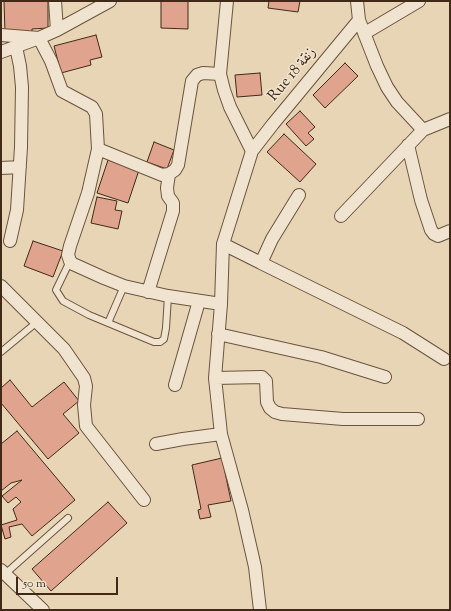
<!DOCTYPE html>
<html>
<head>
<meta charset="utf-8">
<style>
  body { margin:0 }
  #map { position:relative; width:451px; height:611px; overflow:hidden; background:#e8d5b6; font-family:"Sorts Mill Goudy",serif }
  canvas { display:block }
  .frame { position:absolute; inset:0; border:2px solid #412917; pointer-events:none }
  .scale { position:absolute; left:16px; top:577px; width:102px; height:18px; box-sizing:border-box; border:2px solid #412917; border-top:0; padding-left:5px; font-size:12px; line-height:14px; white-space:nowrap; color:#412917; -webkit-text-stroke:3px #f0e4d0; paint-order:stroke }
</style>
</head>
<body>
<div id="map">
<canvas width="451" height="611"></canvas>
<div class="frame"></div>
<div class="scale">50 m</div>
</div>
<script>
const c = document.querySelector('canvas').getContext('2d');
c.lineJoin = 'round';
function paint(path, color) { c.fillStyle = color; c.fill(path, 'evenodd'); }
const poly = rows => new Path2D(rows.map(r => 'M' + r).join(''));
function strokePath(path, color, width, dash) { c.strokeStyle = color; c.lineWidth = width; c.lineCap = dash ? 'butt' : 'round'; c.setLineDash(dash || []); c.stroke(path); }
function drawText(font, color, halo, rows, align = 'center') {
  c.font = font + ' "Sorts Mill Goudy",Amiri,serif'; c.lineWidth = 3; c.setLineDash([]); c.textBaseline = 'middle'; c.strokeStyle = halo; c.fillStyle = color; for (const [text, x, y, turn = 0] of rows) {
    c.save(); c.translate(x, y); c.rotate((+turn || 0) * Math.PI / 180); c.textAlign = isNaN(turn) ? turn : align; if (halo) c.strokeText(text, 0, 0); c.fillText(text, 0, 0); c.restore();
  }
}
const building = poly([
  [4,1,48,1,48,28,32,29,32,33,5,33,4,1],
  [161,1,188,1,188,29,161,28,161,1],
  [269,1,300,1,298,12,268,8,269,1],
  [96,35,102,57,90,60,91,65,61,73,54,46,96,35],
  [345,63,358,76,325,108,313,95,345,63],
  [260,73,262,95,237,97,235,75,260,73],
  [300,111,315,127,308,133,314,139,306,146,286,124,300,111],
  [284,134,316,164,300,182,267,152,284,134],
  [154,142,174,150,167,169,147,162,154,142],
  [108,160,139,170,128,203,97,193,108,160],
  [97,197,117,201,115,210,122,211,118,229,91,223,97,197],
  [33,241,63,251,53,277,24,266,33,241],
  [10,380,32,407,64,382,79,401,63,414,79,433,48,459,1,403,1,388,10,380],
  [17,431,75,500,32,536,22,524,9,527,11,537,5,539,1,525,17,520,13,509,21,502,16,497,8,503,2,496,22,480,11,483,1,491,1,444,17,431],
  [222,458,231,501,208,505,211,517,200,519,198,510,201,509,192,465,222,458],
  [108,502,127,523,51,591,32,569,108,502]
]);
const service = poly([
  [70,261,56,290,63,301,89,315,154,342,160,342,164,339,166,328,168,296],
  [108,323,124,286],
  [1,352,37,322],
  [5,574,68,518]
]);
const minor = poly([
  [55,1,57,30],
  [227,1,220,74,224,90,230,107,252,151],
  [357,1,359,20,377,66,387,87,397,102,423,130],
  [365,33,419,1],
  [1,35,39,38,51,61,62,91,92,107,96,114,98,149,88,193,70,246,68,255,70,261,73,264,104,278,124,286,168,296,221,304],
  [1,52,39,38,57,30,110,1],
  [408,145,421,200,431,230,434,234,438,236,450,231],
  [98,149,162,175,169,174,175,170,178,165,192,81,197,75,203,73,220,74],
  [1,168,20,167],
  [341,216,423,130,450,119],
  [10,241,17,210,21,147,22,87,20,66,16,47],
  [223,244,261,263,272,239,299,195],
  [261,263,403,333,444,359],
  [1,286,64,349,84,378,86,386,84,405,86,426,144,500],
  [148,292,173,211,173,203,168,196,167,188,169,174],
  [218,334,321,357,385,377],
  [215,378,262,377,266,381,267,402,270,408,275,412,282,414,343,419,418,419],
  [175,385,199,301],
  [156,444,183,439,221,434],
  [1,570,43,610],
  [260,610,255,567,242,510,221,434,215,378,221,304,223,244,252,151,273,124,359,20]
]);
const streetNames = [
  ["Rue 18 زنقة",293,75,-50]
];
paint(building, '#e0a38d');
strokePath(building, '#412917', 1);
strokePath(service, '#6b543f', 8);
strokePath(minor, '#6b543f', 14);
strokePath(service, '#f0e4d0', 6);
strokePath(minor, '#f0e4d0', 12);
drawText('15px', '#412917', '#f0e4d0', streetNames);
</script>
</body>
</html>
